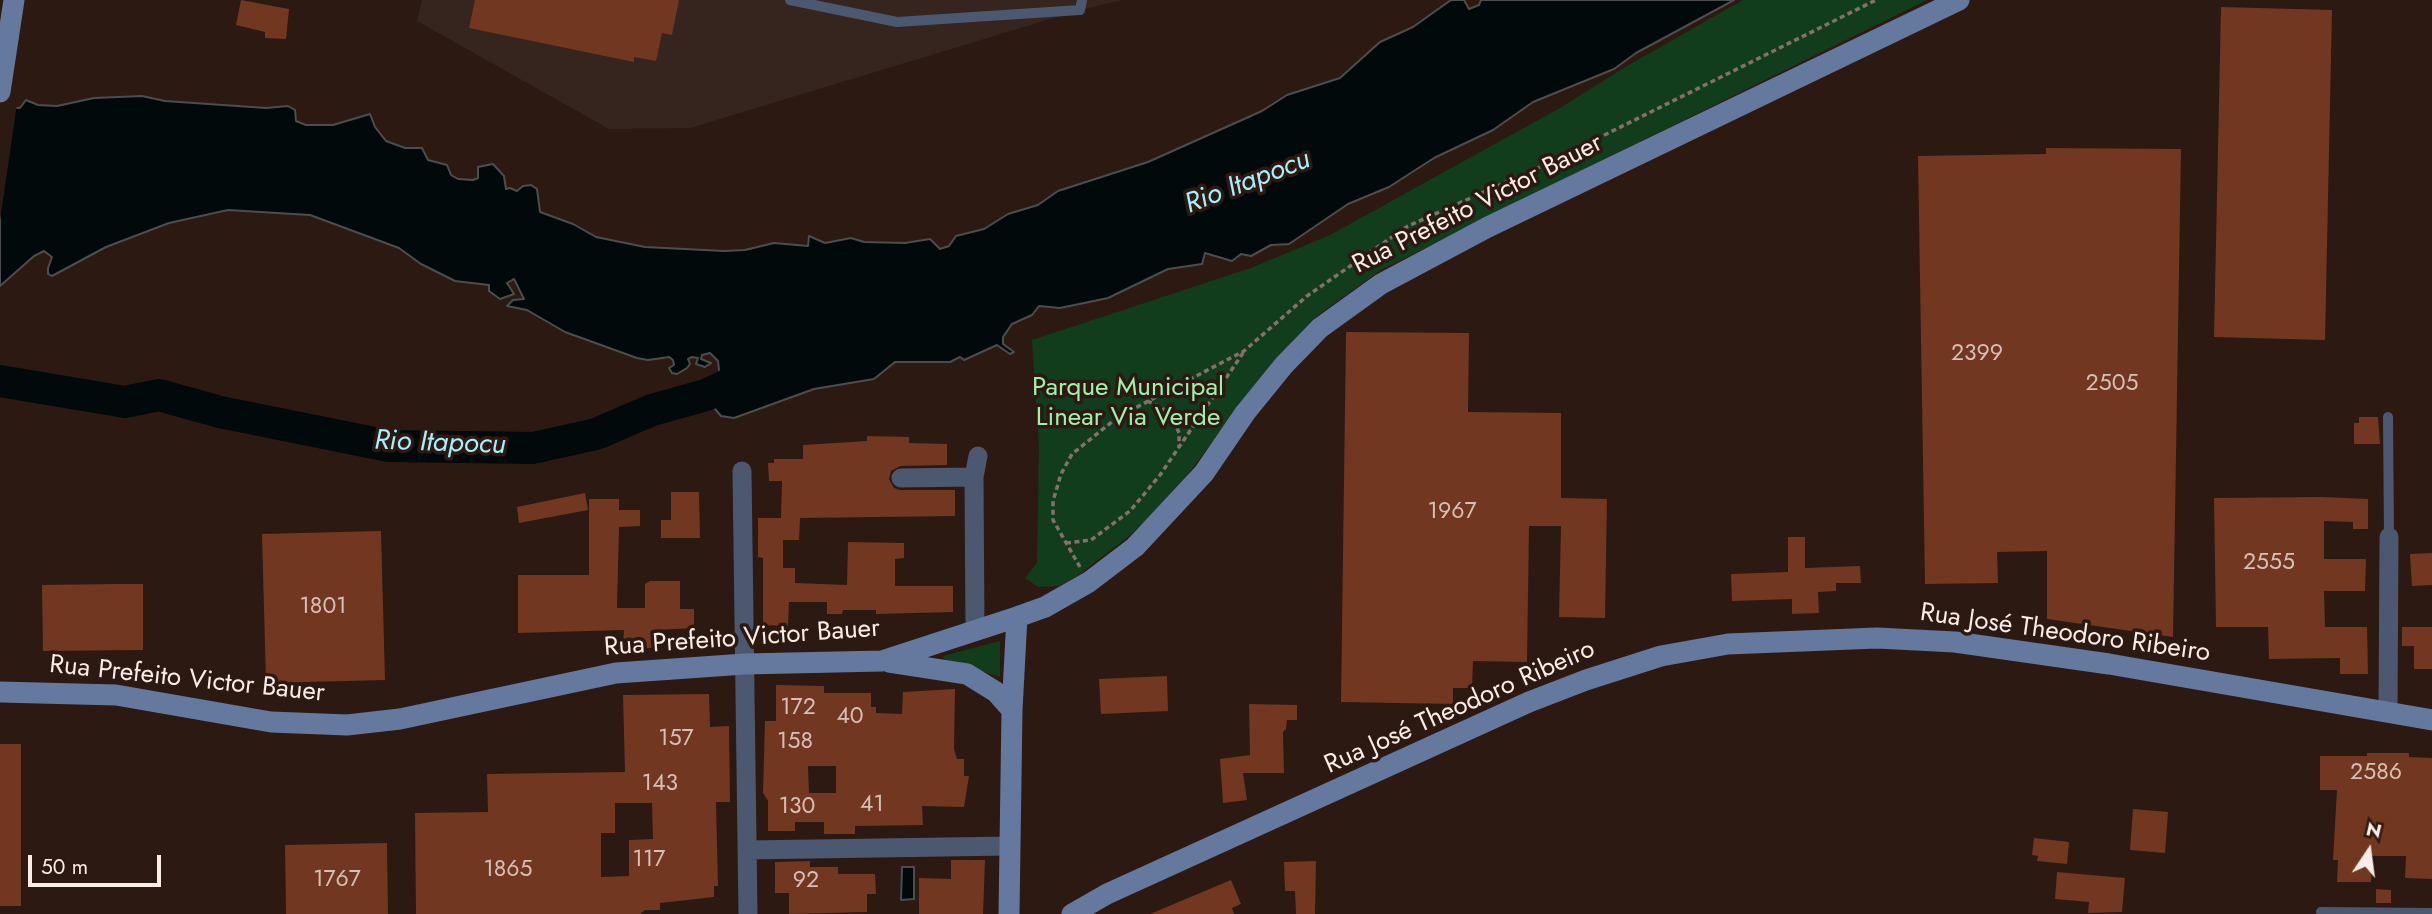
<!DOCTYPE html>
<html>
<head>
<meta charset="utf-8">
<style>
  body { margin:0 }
  #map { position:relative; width:2432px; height:914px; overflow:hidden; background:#2c1912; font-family:Jost,sans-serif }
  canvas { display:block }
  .north { position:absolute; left:2334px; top:816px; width:70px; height:70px; -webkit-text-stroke:5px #2c1912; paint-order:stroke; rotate:13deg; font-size:19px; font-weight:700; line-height:28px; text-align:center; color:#faece7 }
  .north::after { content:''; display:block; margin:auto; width:24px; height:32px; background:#faece7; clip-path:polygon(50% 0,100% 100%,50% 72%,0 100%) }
  .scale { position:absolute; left:28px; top:855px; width:133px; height:32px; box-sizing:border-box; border:4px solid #faece7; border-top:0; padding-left:9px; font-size:21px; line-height:24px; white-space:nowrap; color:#faece7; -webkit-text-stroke:5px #2c1912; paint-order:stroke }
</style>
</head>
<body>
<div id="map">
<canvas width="2432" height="914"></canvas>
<div class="north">N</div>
<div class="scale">50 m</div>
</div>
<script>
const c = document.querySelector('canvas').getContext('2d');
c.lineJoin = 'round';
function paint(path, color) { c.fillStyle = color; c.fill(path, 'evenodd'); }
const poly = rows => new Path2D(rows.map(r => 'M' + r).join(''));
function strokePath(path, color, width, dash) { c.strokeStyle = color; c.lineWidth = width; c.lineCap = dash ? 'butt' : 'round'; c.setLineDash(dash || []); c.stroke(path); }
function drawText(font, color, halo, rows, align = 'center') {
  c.font = font + ' Jost,sans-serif'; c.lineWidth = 7; c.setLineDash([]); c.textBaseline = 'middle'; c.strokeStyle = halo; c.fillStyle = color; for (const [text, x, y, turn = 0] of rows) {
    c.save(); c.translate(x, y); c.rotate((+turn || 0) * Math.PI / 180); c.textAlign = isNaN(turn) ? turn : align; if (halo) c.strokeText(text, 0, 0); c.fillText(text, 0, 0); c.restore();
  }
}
const industrial = poly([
  [422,0,1123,0,1080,10,690,128,609,129,417,21]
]);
const green = poly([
  [1743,0,1927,0,1381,270,1317,316,1277,358,1168,500,1129,536,1077,576,1059,586,1038,587,1025,578,1037,563,1039,447,1032,340,1251,268,1330,235,1560,108,1627,66],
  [1000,641,1000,677,945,660,943,656]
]);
const water = poly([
  [1451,0,1464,0,1469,9,1479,5,1481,0,1734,0,1636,53,1614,69,1533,102,1493,130,1434,158,1389,187,1348,204,1289,244,1271,245,1251,256,1241,254,1232,261,1205,253,1202,264,1168,269,1108,298,1060,308,1039,306,1032,315,1012,324,1003,337,1003,344,1014,352,1010,354,997,345,964,360,960,357,950,362,895,362,874,379,814,389,734,418,721,416,711,404,720,379,718,361,710,353,702,355,701,359,711,363,705,367,696,364,698,358,692,357,688,359,690,364,687,368,677,374,672,373,669,368,674,365,673,360,669,357,648,360,637,358,565,332,527,310,507,306,513,300,524,299,514,279,507,283,514,294,500,299,489,291,489,285,455,281,421,264,399,248,310,215,228,210,169,223,106,247,52,276,48,274,48,268,52,257,44,251,34,256,0,286,0,107,20,108,26,100,38,105,57,106,94,98,142,96,165,101,266,108,288,106,295,110,296,121,306,125,333,125,370,114,375,127,386,141,405,148,422,148,428,160,447,165,451,175,458,179,473,180,478,178,478,167,493,164,504,176,506,189,510,188,517,191,523,186,531,185,537,189,540,212,573,224,596,237,645,247,724,251,745,250,774,243,808,246,809,236,825,243,851,238,864,242,905,243,930,239,940,249,949,246,956,236,984,229,1008,214,1038,205,1058,191,1148,162,1262,111,1287,95,1340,78,1380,42,1413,27,1451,0],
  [902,867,914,867,914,899,901,900,902,867]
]);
const pier = poly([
  [0,104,17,104,0,221]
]);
const river = poly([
  [0,381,125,402,159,395,220,412,389,446,533,448,596,434,652,410,706,395,754,372]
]);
const building = poly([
  [241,0,289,9,286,39,265,38,265,32,236,25],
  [475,0,679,0,672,35,662,33,656,61,634,57,634,62,469,28],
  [2221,7,2332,10,2325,340,2214,337],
  [2046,148,2181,149,2173,637,2047,619,2047,551,1997,552,1998,583,1925,584,1918,156,2046,154],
  [1346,332,1469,333,1468,412,1561,413,1561,498,1607,499,1605,618,1559,617,1561,526,1529,526,1527,662,1473,661,1472,688,1453,688,1453,704,1341,702],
  [2359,417,2378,417,2380,444,2354,444,2354,423,2359,423],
  [867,436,909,437,909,443,947,444,947,465,900,466,891,471,889,479,894,488,900,490,955,490,955,516,800,518,799,540,783,540,783,568,795,568,795,583,847,585,848,542,904,543,904,558,895,559,895,586,953,586,953,612,876,614,876,610,843,610,842,614,827,614,827,602,789,602,788,626,763,625,763,558,758,557,758,518,781,518,782,481,769,481,768,463,774,463,774,459,803,459,803,445,867,441],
  [671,492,699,492,700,538,661,538,661,520,671,520],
  [585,493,588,510,519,523,517,507],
  [2323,497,2368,499,2368,529,2353,529,2353,522,2324,521,2324,559,2366,559,2365,591,2324,591,2325,627,2367,627,2368,674,2340,674,2340,658,2269,659,2268,627,2216,627,2214,498],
  [589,499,619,499,619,510,640,510,640,526,619,527,617,608,645,608,645,584,650,581,680,581,680,609,694,609,694,628,655,630,655,648,623,648,624,630,518,633,518,575,589,575],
  [381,531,385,680,266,683,262,534],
  [1788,537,1805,537,1805,568,1860,566,1861,583,1836,583,1836,591,1818,592,1819,613,1792,614,1792,599,1732,601,1731,574,1788,572],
  [2432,553,2432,585,2412,586,2410,554],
  [116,584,143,584,143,650,43,651,42,585],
  [2402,627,2432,627,2432,669,2414,669,2414,646,2402,646],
  [1167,676,1168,711,1101,714,1099,679],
  [776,685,824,686,824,693,871,693,871,707,876,707,876,713,902,714,903,692,955,689,954,749,957,759,964,759,964,776,969,776,964,807,922,806,923,825,855,826,855,834,824,834,824,822,795,822,795,831,768,831,768,801,763,793,765,721,776,721],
  [808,766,836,766,836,793,809,793],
  [709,694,710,727,729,726,730,802,716,802,718,886,714,886,714,897,660,903,660,910,645,910,640,914,416,914,415,813,488,812,487,774,625,772,623,695],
  [615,803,652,803,653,839,629,840,629,876,601,877,601,833,615,833],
  [1249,704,1297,705,1297,720,1287,720,1286,729,1283,732,1284,773,1243,773,1247,800,1223,803,1220,759,1250,755],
  [0,744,21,744,21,906,0,906],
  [2367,753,2409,753,2409,757,2432,758,2432,879,2405,878,2406,856,2372,856,2371,882,2337,882,2338,860,2333,860,2337,790,2320,790,2320,756,2367,756],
  [2133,809,2168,812,2165,853,2130,850],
  [2034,838,2069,842,2067,864,2037,861,2038,856,2032,855],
  [387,843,388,914,286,914,285,845],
  [951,860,985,860,983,914,919,914,919,878,951,879],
  [810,861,810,867,838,867,838,874,875,874,876,894,867,894,867,912,789,914,789,893,775,893,775,862],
  [1316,861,1315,914,1296,914,1295,891,1285,891,1284,862],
  [2057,872,2125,878,2122,912,2088,913,2089,902,2055,899],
  [1231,880,1241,904,1232,908,1234,914,1150,914],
  [2376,889,2391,890,2391,903,2376,903]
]);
const path = poly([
  [1147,401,1161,407,1173,418,1179,433,1179,446],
  [1066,543,1091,540,1130,511,1160,475,1243,353],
  [1080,567,1053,520,1053,501,1061,474,1072,454,1118,417,1244,351,1307,296,1408,226,1540,167,1876,0]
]);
const lane = poly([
  [790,0,897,22,1080,10,1082,0],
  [2388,417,2389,537],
  [2321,912,2432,913]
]);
const street = poly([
  [742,471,748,914],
  [901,478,974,477],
  [975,631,974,477,978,456],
  [2388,712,2389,537],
  [747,850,1010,846]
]);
const secondary = poly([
  [0,92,14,0],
  [889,662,967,674,996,692,1012,710],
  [0,692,116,695,271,722,347,725,400,719,616,673,745,664,882,661,1017,617,1045,607,1089,582,1135,547,1204,473,1245,413,1284,365,1320,328,1381,284,1488,227,1959,0],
  [1009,914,1012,710,1017,617],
  [1072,914,1107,894,1529,702,1586,680,1661,656,1728,644,1877,638,1955,642,2109,664,2432,720]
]);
const numberNames = [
  ["2399",1977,354],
  ["2505",2112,384],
  ["1967",1452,512],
  ["2555",2269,563],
  ["1801",323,607],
  ["172",798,708],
  ["40",850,717],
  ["157",676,739],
  ["158",795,742],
  ["2586",2376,773],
  ["143",660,784],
  ["41",872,805],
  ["130",797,807],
  ["117",649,860],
  ["1865",508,870],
  ["1767",337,880],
  ["92",806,881]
];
const streetNames = [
  ["Rua Prefeito Victor Bauer",1478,205,-27],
  ["Rua José Theodoro Ribeiro",2065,634,8],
  ["Rua Prefeito Victor Bauer",742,639,-4],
  ["Rua Prefeito Victor Bauer",187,680,6],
  ["Rua José Theodoro Ribeiro",1460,708,-24]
];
const parkNames = [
  ["Parque Municipal",1128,389],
  ["Linear Via Verde",1128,419]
];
const waterNames = [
  ["Rio Itapocu",1248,183,-21],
  ["Rio Itapocu",440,444,2]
];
paint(industrial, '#36241f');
paint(green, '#123d1d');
paint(water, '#01090b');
strokePath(water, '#4c4d4d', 2);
paint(pier, '#2c1912');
strokePath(river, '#01090b', 32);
paint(building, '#713720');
strokePath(path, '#83726c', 3.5, [5, 3.5]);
strokePath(lane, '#4b586f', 10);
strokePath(street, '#4b586f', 19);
strokePath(secondary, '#64799d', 21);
drawText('23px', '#d8bfb5', null, numberNames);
drawText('26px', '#faece7', '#2c1912', streetNames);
drawText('26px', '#a0efad', '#2c1912', parkNames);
drawText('italic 28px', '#a8eefc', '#2c1912', waterNames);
</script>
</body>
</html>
